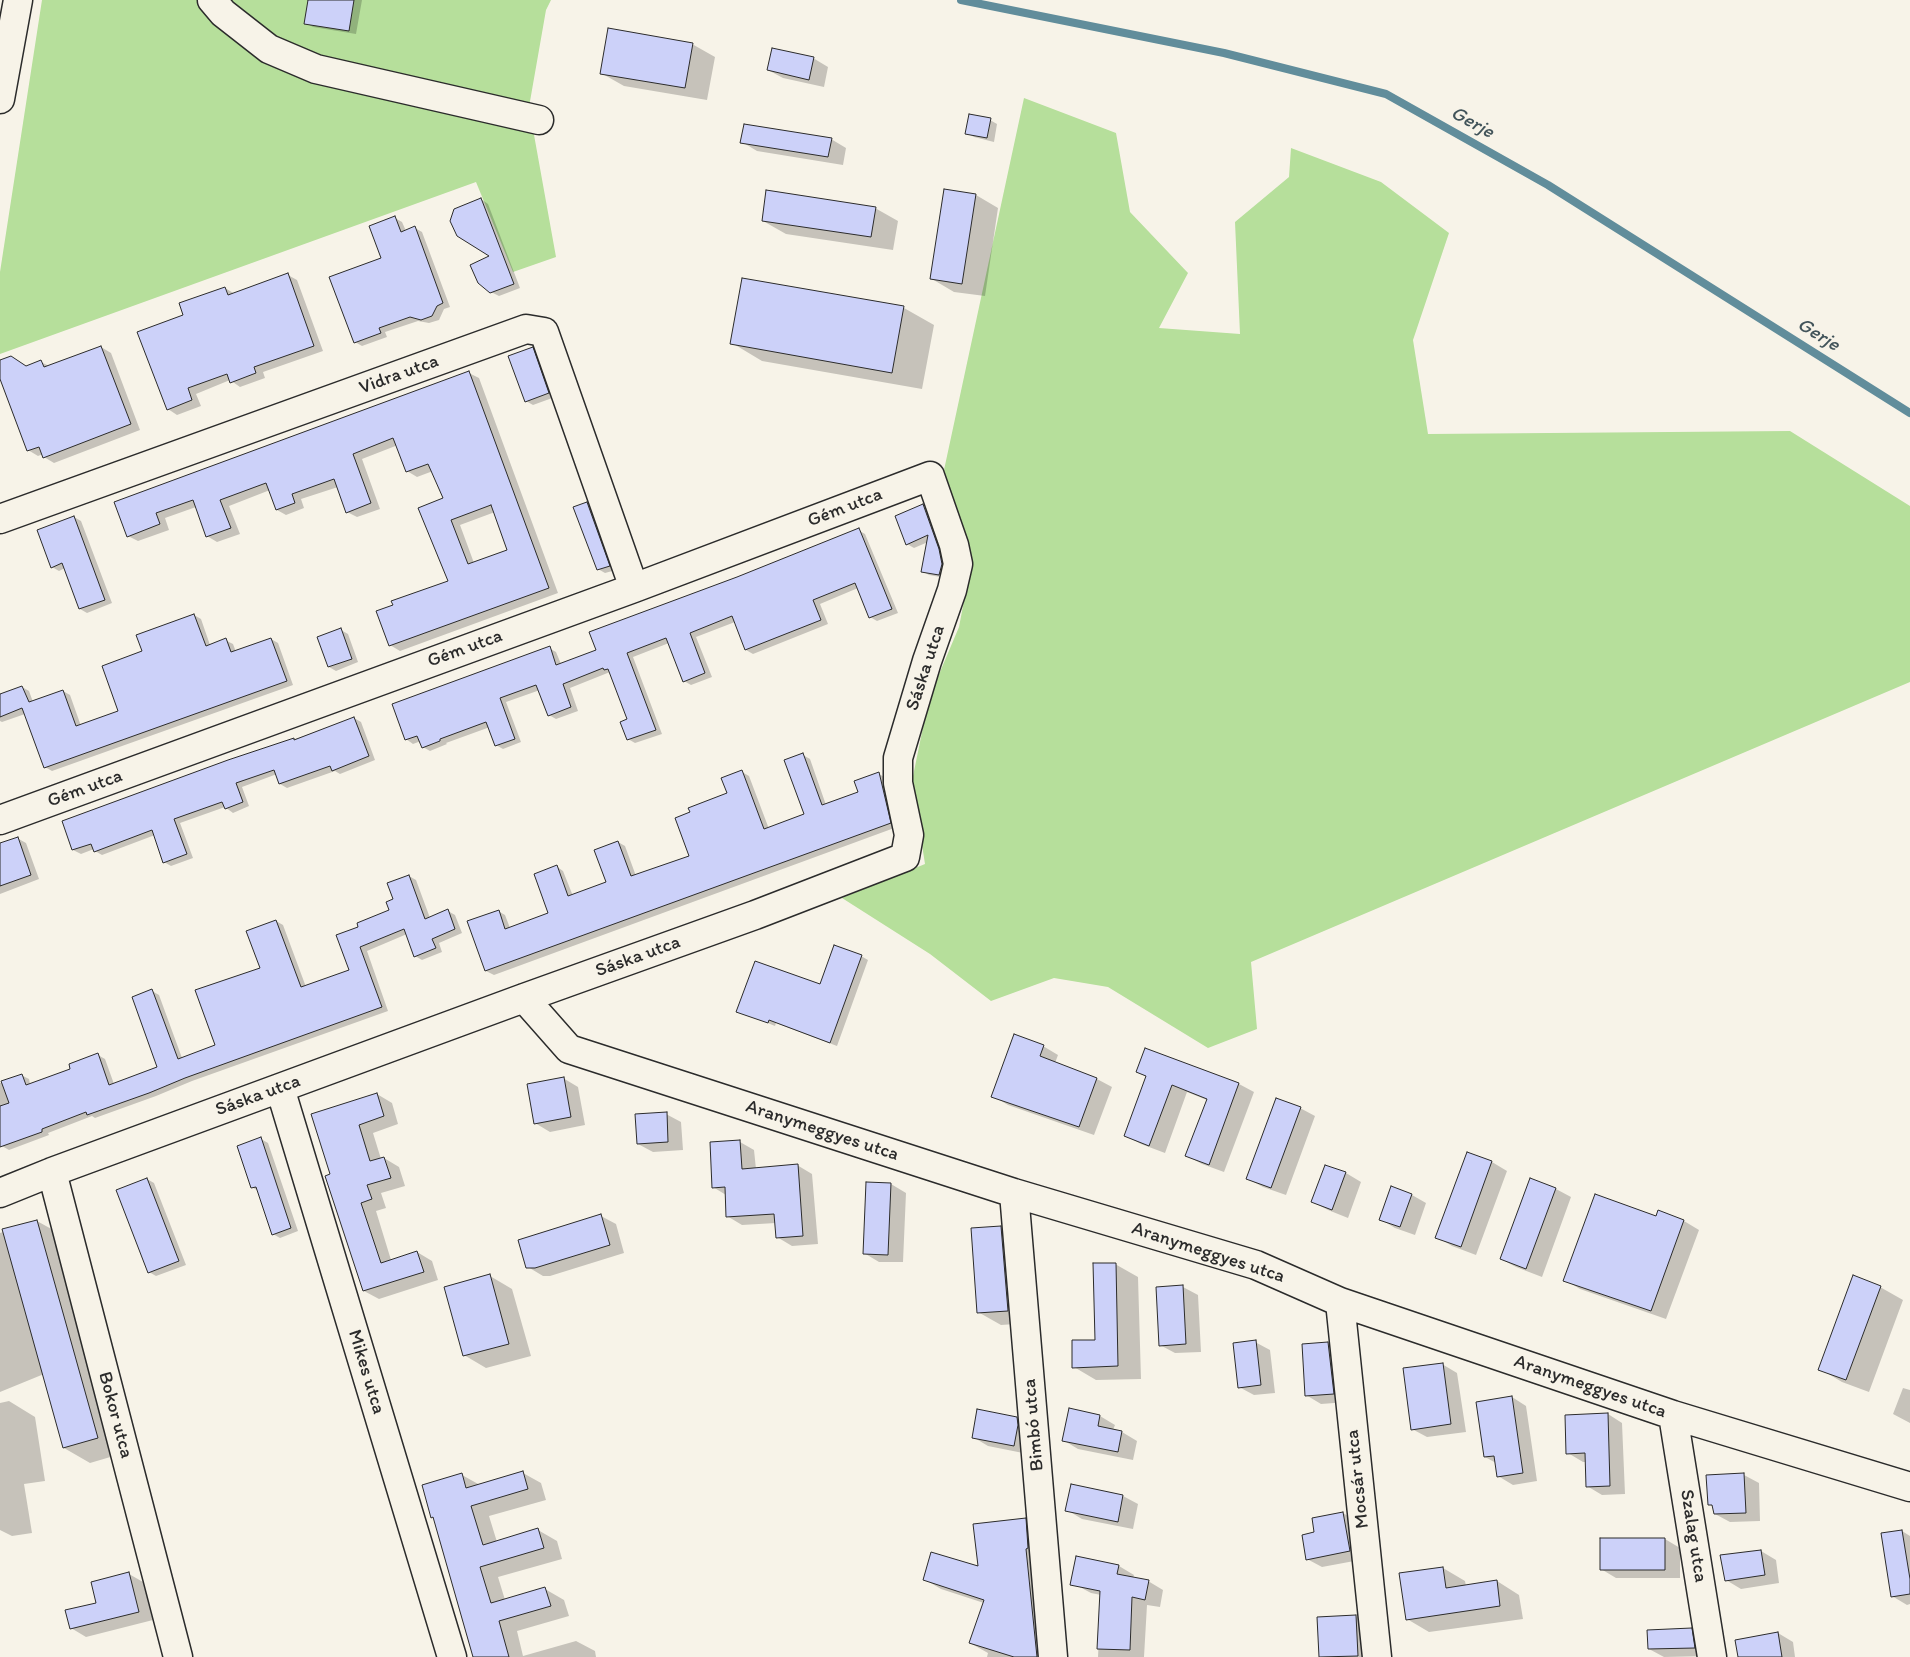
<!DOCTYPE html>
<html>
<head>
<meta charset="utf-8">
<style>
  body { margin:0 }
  canvas { display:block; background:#f7f3e8 }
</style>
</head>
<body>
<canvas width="1910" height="1657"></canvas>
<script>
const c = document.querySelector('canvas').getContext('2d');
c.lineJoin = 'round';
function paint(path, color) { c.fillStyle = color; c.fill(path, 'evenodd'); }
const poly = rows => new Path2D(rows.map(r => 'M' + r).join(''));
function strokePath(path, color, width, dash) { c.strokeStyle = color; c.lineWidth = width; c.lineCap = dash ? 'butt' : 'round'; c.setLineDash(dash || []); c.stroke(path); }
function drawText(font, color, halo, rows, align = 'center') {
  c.font = font + ' Itim,sans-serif'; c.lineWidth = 4; c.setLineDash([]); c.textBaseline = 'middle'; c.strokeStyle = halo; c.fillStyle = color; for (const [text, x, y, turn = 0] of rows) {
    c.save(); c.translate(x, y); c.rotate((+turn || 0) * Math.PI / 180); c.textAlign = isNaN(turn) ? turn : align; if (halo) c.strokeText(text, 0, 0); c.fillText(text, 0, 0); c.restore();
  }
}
const green = poly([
  [42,0,551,0,546,10,529,107,556,257,513,272,476,182,0,354,0,272],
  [1024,98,1116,133,1130,212,1188,273,1159,328,1240,334,1235,222,1289,177,1291,148,1381,182,1449,233,1413,340,1428,434,1790,431,1910,506,1910,682,1251,962,1257,1029,1208,1048,1108,987,1054,978,991,1001,930,954,842,898,925,864,912,781,929,698,959,627,972,559,944,470]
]);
const shadow = poly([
  [310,0,362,0,356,34,313,27,306,23],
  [692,44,715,57,707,100,624,86,601,73],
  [813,58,828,67,824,87,783,78,768,70],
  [990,120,997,124,994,142,974,137,967,133],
  [831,139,846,148,843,165,757,151,742,142],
  [945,191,976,195,998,208,985,296,954,292,932,279],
  [481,199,488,204,520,288,499,296,491,292,492,256],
  [875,208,898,221,893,250,786,234,763,221],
  [395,218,402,222,406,231,415,228,422,232,450,307,444,309,439,320,429,323,418,321,385,332,387,337,362,346,355,342],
  [288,275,297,280,323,351,263,372,265,378,240,387,230,380,196,394,201,406,177,415,168,409,184,315,225,288,235,294],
  [743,279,904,308,934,325,922,389,762,361,732,343],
  [101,347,111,353,140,430,54,463,44,457,43,454,38,456,28,450,0,376,0,362,26,367,41,362,49,366],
  [533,349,540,353,555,397,533,405,526,401],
  [469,373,479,378,558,593,400,651,390,645,449,581,444,499,433,471,417,477,407,471,398,445,362,459,380,509,357,517,347,512,338,487,301,499,304,508,286,515,277,510,270,490,229,506,240,534,217,542,207,536,196,507,165,518,169,530,138,541,128,536,116,503],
  [495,512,508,551,474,563,460,525],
  [587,504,594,508,616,570,605,573,598,569],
  [923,506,930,510,946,554,946,578,929,575,922,571,928,542,914,548,907,544],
  [74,517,81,521,112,603,87,613,80,609,65,568,59,571,52,567],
  [858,530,865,534,898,613,877,621,870,617,858,588,820,604,828,624,753,654,746,650,735,622,696,637,712,677,691,685,684,681,669,643,633,657,662,734,635,743,628,739,629,720,610,672,570,688,578,711,556,719,549,715,540,690,506,702,521,742,503,749,496,745,490,727,446,743,447,744,430,751,423,747,421,741,413,744,406,739,549,648,556,652,561,664,598,651,737,578],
  [194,615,201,619,210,645,225,640,233,644,236,652,271,639,278,643,293,685,52,771,45,767,25,714,2,722,0,721,0,696,22,687,29,691,33,702,63,691,70,695,81,726,120,712,144,652],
  [341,630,348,634,358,662,336,671,329,667],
  [354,718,361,722,375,760,340,774,335,771,287,788,280,784,277,774,242,787,249,806,233,813,225,807,180,823,193,858,171,866,164,862,155,835,102,855,95,851,94,849,81,854,73,850,64,822],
  [803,755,810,759,826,805,860,793,879,774,886,778,897,827,494,975,486,971,469,922,498,911,505,915,510,928,550,914,556,866,563,871,573,896,608,882,618,842,625,846,636,876,690,857,742,772,749,776,769,829,806,815],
  [17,838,26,843,39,879,0,894,0,845],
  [409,876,416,880,430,918,448,911,455,915,462,933,439,943,442,952,422,960,415,956,407,934,367,951,388,1011,192,1081,156,1096,95,1118,92,1116,48,1133,49,1135,9,1150,2,1146,0,1140,0,1083,21,1075,29,1079,30,1084,72,1069,98,1055,105,1059,114,1084,159,1067,152,991,159,995,182,1058,216,1046,261,968,276,921,283,925,306,987,350,971,360,928,390,911],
  [861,956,868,960,837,1046,776,1023,775,1026,738,1011,821,986],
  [1043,1046,1058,1055,1055,1063,1097,1079,1112,1087,1094,1135,1008,1105,993,1096],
  [1146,1049,1239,1084,1254,1092,1224,1172,1202,1164,1187,1156,1207,1100,1187,1092,1165,1153,1141,1144,1126,1136,1147,1077,1137,1072],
  [563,1078,578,1087,585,1125,550,1132,535,1123],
  [377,1094,392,1103,398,1124,373,1133,381,1159,384,1158,399,1167,405,1186,381,1193,386,1208,376,1211,391,1260,417,1252,432,1261,438,1280,379,1299,364,1291,332,1175,312,1115],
  [1300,1108,1315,1116,1286,1195,1263,1187,1248,1179],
  [666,1114,681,1122,683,1150,653,1152,638,1144],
  [261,1139,268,1143,298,1231,280,1238,273,1234,258,1191,252,1187],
  [740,1142,754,1150,756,1169,797,1165,812,1174,818,1244,792,1246,777,1237,776,1223,742,1225,727,1216,726,1195,713,1187],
  [1468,1154,1492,1162,1507,1171,1476,1255,1452,1246,1437,1237],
  [1326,1166,1346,1173,1361,1182,1348,1218,1328,1210,1313,1202],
  [147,1179,154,1183,186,1265,156,1276,149,1272],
  [1530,1179,1556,1189,1571,1197,1542,1277,1516,1267,1501,1259],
  [868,1183,891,1184,906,1193,903,1262,879,1262,864,1253],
  [1412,1195,1426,1203,1415,1235,1395,1228,1380,1219],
  [1659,1212,1684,1221,1699,1230,1666,1319,1580,1289,1565,1280,1656,1218],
  [601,1216,616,1224,624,1253,550,1276,543,1276,528,1267],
  [37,1221,64,1236,124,1453,90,1463,64,1448,44,1374,0,1392,0,1233],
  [1001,1227,1023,1240,1030,1323,1001,1325,978,1312],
  [1115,1264,1138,1277,1141,1379,1096,1380,1074,1367,1096,1341],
  [490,1276,512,1289,531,1356,486,1368,464,1355],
  [1183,1287,1198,1295,1201,1352,1175,1353,1160,1345],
  [1880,1287,1903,1300,1869,1392,1842,1382,1820,1369],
  [1255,1342,1270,1350,1275,1393,1254,1395,1239,1387],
  [1328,1343,1343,1352,1348,1402,1321,1404,1306,1395,1303,1345],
  [1442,1364,1457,1373,1466,1432,1427,1437,1412,1429],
  [1903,1388,1910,1390,1910,1423,1893,1414],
  [1512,1397,1526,1406,1537,1481,1513,1485,1498,1476,1496,1463,1485,1457],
  [9,1401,35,1417,45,1481,24,1484,32,1533,12,1536,0,1530,0,1403],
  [1608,1414,1622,1423,1625,1494,1602,1495,1587,1486,1587,1462,1583,1462,1568,1453],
  [1100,1416,1115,1425,1113,1430,1122,1432,1137,1441,1133,1460,1078,1449,1063,1440],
  [1017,1418,1032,1426,1028,1454,988,1446,973,1437],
  [523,1473,541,1483,546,1500,489,1516,497,1542,538,1530,557,1541,562,1559,498,1577,505,1600,545,1589,564,1600,569,1616,517,1631,523,1656,576,1641,595,1651,596,1657,475,1657,435,1518,432,1517,462,1475,480,1485],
  [1744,1475,1759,1483,1760,1521,1730,1522,1715,1514,1714,1507,1709,1504,1708,1476],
  [1072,1485,1123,1496,1138,1504,1133,1529,1082,1519,1067,1510],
  [1343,1513,1358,1522,1365,1559,1322,1567,1307,1559,1316,1533],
  [1025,1520,1043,1530,1052,1657,987,1657,988,1653,970,1643,984,1603,941,1589,924,1579,979,1568],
  [1902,1531,1910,1536,1910,1604,1907,1605,1892,1596,1883,1534],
  [1665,1539,1680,1548,1680,1578,1616,1578,1601,1569],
  [1761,1551,1776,1560,1779,1583,1741,1589,1726,1580],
  [1077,1558,1119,1566,1134,1575,1133,1578,1148,1581,1163,1590,1160,1607,1147,1605,1144,1657,1098,1657,1101,1595,1091,1593,1076,1585],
  [1443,1568,1465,1581,1466,1586,1497,1581,1519,1595,1523,1619,1429,1632,1407,1619],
  [129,1574,143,1582,153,1620,86,1637,71,1628],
  [1356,1616,1371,1625,1373,1657,1320,1657,1318,1618],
  [1691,1630,1706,1638,1709,1656,1664,1657,1649,1649],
  [1778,1633,1793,1642,1795,1657,1739,1657]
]);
const stream = poly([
  [961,0,1224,53,1386,94,1548,185,1910,413]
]);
const building = poly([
  [308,0,354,0,349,31,304,24,308,0],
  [608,28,693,43,685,88,600,74,608,28],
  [772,48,814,57,809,80,767,70,772,48],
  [969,114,991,118,987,138,965,134,969,114],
  [744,124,832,138,828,157,740,143,744,124],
  [944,189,976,194,962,284,930,279,944,189],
  [766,190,876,207,871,237,762,221,766,190],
  [481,198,514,284,490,293,478,283,470,265,489,256,457,236,450,221,454,209,481,198],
  [395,216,401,232,415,226,443,303,437,306,432,316,421,320,410,317,379,328,381,333,354,343,329,277,381,258,369,226,395,216],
  [288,273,314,346,254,367,256,373,230,383,227,374,188,388,192,400,167,410,137,332,183,315,179,303,225,287,228,295,288,273],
  [742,278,904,306,892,373,730,344,742,278],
  [101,346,131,424,43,458,39,447,27,451,0,379,0,360,11,356,26,366,41,360,44,367,101,346],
  [533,347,549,393,525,402,508,356,533,347],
  [469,371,549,588,389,646,376,611,393,605,391,601,448,581,418,508,443,498,428,464,406,472,393,438,353,454,371,503,346,513,334,479,292,494,295,503,276,510,266,483,220,500,231,528,206,537,193,500,156,513,160,524,127,537,114,502,469,371],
  [491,505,507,550,468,564,451,520,491,505],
  [587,502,610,566,597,570,573,507,587,502],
  [923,504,939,549,942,564,939,575,921,572,928,535,906,545,895,516,923,504],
  [74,516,105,600,79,609,62,563,51,568,37,530,74,516],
  [859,528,892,609,869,618,855,583,813,600,821,620,745,650,732,616,690,633,705,673,683,682,666,638,627,653,656,730,627,740,620,722,627,719,608,669,604,670,603,668,563,684,571,707,548,716,536,685,500,698,515,739,495,746,486,722,440,739,440,741,422,748,417,736,405,740,392,704,550,646,556,665,596,650,589,632,737,577,859,528],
  [194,614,206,646,226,638,231,652,271,638,287,681,44,768,22,708,0,717,0,694,22,686,29,702,63,690,76,726,118,711,102,666,142,651,136,635,194,614],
  [341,628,352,659,328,667,317,637,341,628],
  [354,717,369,756,332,771,330,766,279,784,274,770,236,783,243,802,225,809,222,802,174,819,187,854,163,863,152,830,94,852,91,844,72,850,62,821,228,760,294,738,294,740,354,717],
  [803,753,822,805,858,792,854,781,879,772,891,823,485,971,467,921,499,910,505,929,548,913,534,874,557,865,568,896,606,882,594,850,618,841,631,876,689,856,675,818,690,812,688,808,727,793,721,778,742,770,764,829,804,814,784,760,803,753],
  [18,837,31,875,0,886,0,843,18,837],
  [409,875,425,919,448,909,455,929,432,939,436,948,414,957,404,929,360,947,382,1007,185,1078,149,1093,87,1115,86,1112,42,1129,42,1132,0,1147,0,1106,9,1103,1,1081,22,1074,26,1085,70,1069,69,1064,98,1053,109,1085,157,1067,132,997,152,989,178,1059,215,1045,195,990,260,968,246,931,276,920,301,987,349,970,336,935,358,927,357,923,389,910,386,902,393,899,387,883,409,875],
  [834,945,862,955,830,1043,769,1020,768,1023,736,1012,755,961,820,984,834,945],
  [1014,1034,1044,1045,1040,1056,1097,1078,1079,1127,991,1097,1014,1034],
  [1145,1048,1239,1083,1209,1165,1185,1156,1207,1099,1172,1085,1149,1146,1124,1136,1146,1076,1136,1072,1145,1048],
  [564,1077,571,1117,534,1124,527,1084,564,1077],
  [377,1093,384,1116,359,1125,370,1161,384,1157,391,1178,367,1185,372,1199,361,1203,381,1263,417,1251,424,1272,363,1291,325,1176,330,1174,311,1114,377,1093],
  [1276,1098,1301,1107,1271,1188,1246,1179,1276,1098],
  [667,1112,668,1142,637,1144,635,1114,667,1112],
  [261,1137,291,1228,272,1235,256,1187,251,1188,237,1146,261,1137],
  [740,1140,742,1169,798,1164,803,1236,776,1238,774,1214,726,1217,725,1187,712,1188,710,1142,740,1140],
  [1467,1152,1492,1161,1461,1247,1435,1238,1467,1152],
  [1325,1165,1346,1172,1332,1210,1311,1202,1325,1165],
  [147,1178,179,1261,148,1273,116,1190,147,1178],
  [1530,1178,1556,1188,1526,1269,1500,1259,1530,1178],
  [866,1182,891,1183,888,1255,863,1254,866,1182],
  [1391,1186,1412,1194,1400,1227,1379,1220,1391,1186],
  [1595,1194,1656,1216,1658,1210,1684,1220,1651,1311,1563,1281,1595,1194],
  [601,1214,610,1245,535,1268,526,1268,518,1240,601,1214],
  [37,1220,98,1438,63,1448,2,1229,37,1220],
  [1001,1226,1008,1311,977,1313,971,1228,1001,1226],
  [1093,1263,1116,1263,1118,1366,1072,1368,1072,1340,1095,1340,1093,1263],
  [490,1274,509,1344,463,1356,444,1287,490,1274],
  [1853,1275,1881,1286,1846,1380,1818,1370,1853,1275],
  [1183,1285,1186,1344,1159,1346,1156,1287,1183,1285],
  [1256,1340,1261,1385,1238,1388,1233,1343,1256,1340],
  [1328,1342,1334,1394,1305,1396,1302,1344,1328,1342],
  [1443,1363,1451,1424,1411,1430,1403,1368,1443,1363],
  [1512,1396,1523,1473,1497,1477,1494,1456,1484,1457,1476,1402,1512,1396],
  [1069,1408,1100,1415,1098,1426,1122,1431,1118,1452,1062,1441,1069,1408],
  [977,1409,1017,1417,1018,1425,1014,1446,972,1438,977,1409],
  [1608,1413,1610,1486,1586,1487,1585,1453,1566,1454,1565,1415,1608,1413],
  [523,1471,528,1489,471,1506,483,1545,538,1528,544,1548,480,1567,491,1603,545,1587,551,1606,499,1621,509,1657,473,1657,433,1517,431,1518,422,1485,462,1473,466,1488,523,1471],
  [1744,1473,1746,1513,1714,1514,1712,1505,1708,1505,1706,1475,1744,1473],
  [1071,1484,1123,1495,1118,1522,1065,1511,1071,1484],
  [1343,1512,1350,1551,1306,1560,1302,1535,1314,1532,1312,1518,1343,1512],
  [1026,1518,1028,1548,1026,1549,1037,1657,1014,1657,969,1643,984,1600,923,1580,931,1552,978,1566,973,1524,1026,1518],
  [1902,1530,1910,1579,1910,1594,1891,1597,1881,1533,1902,1530],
  [1600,1538,1665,1538,1665,1570,1600,1570,1600,1538],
  [1761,1550,1765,1575,1725,1581,1720,1555,1761,1550],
  [1076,1556,1119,1565,1117,1574,1149,1580,1145,1600,1132,1597,1130,1650,1097,1649,1100,1591,1070,1585,1076,1556],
  [1443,1567,1446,1588,1497,1580,1500,1606,1406,1620,1399,1573,1443,1567],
  [129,1572,139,1612,70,1629,65,1610,96,1603,91,1582,129,1572],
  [1356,1615,1358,1656,1319,1657,1317,1617,1356,1615],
  [1692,1628,1695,1648,1648,1649,1647,1630,1692,1628],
  [1778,1632,1782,1657,1738,1657,1735,1640,1778,1632]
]);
const minor = poly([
  [212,0,223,13,269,49,316,69,539,120],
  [0,519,526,329,544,332,634,588],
  [0,820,634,588,930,476,954,545,958,564,952,590,927,661,898,758,898,783,909,835,905,857,755,915,524,998,52,1172,0,1193],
  [524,998,569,1049,1014,1193,1256,1265,1340,1302,1673,1415,1910,1487],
  [280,1088,452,1657],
  [52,1172,178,1657],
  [1014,1193,1053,1657],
  [1340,1302,1377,1657],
  [1673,1415,1712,1657]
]);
const major = poly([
  [0,99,18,0]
]);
const streetNames = [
  ["Vidra utca",399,375,-20],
  ["Gém utca",845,508,-21],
  ["Gém utca",465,649,-20],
  ["Sáska utca",926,668,-72],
  ["Gém utca",85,789,-20],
  ["Sáska utca",638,957,-20],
  ["Sáska utca",258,1096,-20],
  ["Aranymeggyes utca",822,1131,18],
  ["Aranymeggyes utca",1208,1253,18],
  ["Mikes utca",366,1372,73],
  ["Aranymeggyes utca",1590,1387,19],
  ["Bokor utca",115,1415,75],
  ["Bimbó utca",1034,1425,-95],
  ["Mocsár utca",1358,1479,-96],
  ["Szalag utca",1693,1536,81]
];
const waterNames = [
  ["Gerje",1472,123,29],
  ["Gerje",1818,335,32]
];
paint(green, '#b6df9b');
paint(shadow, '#0003');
strokePath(stream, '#618d9b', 8);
paint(building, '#ccd1f9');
strokePath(building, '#2b2b2b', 1);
strokePath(minor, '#2b2b2b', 31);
strokePath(major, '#2b2b2b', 31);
strokePath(minor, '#f7f3e8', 28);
strokePath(major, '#f7f3e8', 28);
drawText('19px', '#2b2b2b', '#f7f3e8', streetNames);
drawText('italic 20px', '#42545a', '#f7f3e8', waterNames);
</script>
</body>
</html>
